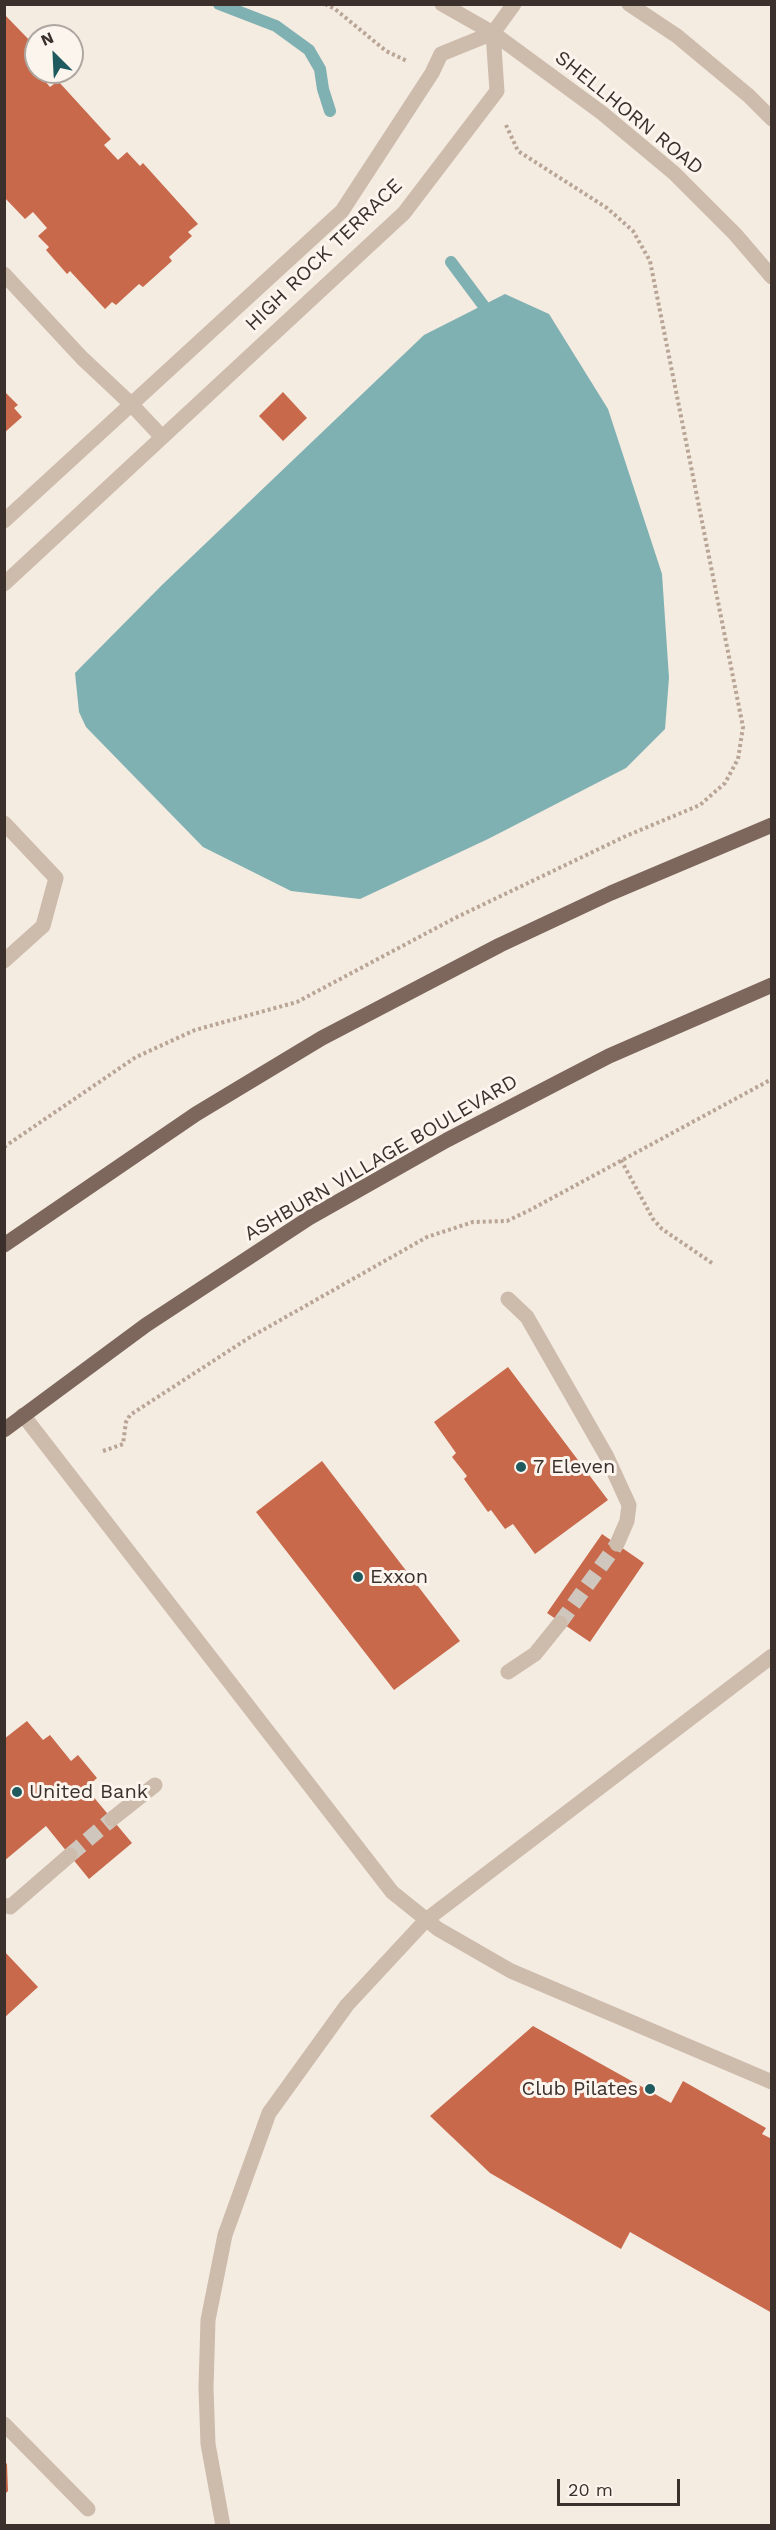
<!DOCTYPE html>
<html>
<head>
<meta charset="utf-8">
<style>
  body { margin:0 }
  #map { position:relative; width:776px; height:2530px; overflow:hidden; background:#f4ebe1; font-family:"Work Sans",sans-serif }
  canvas { display:block }
  .frame { position:absolute; inset:0; border:6px solid #3b302b; pointer-events:none }
  .north { position:absolute; left:24px; top:24px; width:60px; height:60px; box-sizing:border-box; background:#fbf5ee; border:2px solid #aea6a0; border-radius:50%; rotate:336deg; font-size:16px; font-weight:700; line-height:24px; text-align:center; color:#3b302b }
  .north::after { content:''; display:block; margin:auto; width:21px; height:27px; background:#1f5a5e; clip-path:polygon(50% 0,100% 100%,50% 72%,0 100%) }
  .scale { position:absolute; left:557px; top:2479px; width:123px; height:27px; box-sizing:border-box; border:3px solid #3b302b; border-top:0; padding-left:8px; font-size:18px; line-height:21px; white-space:nowrap; color:#3b302b; -webkit-text-stroke:4px #fbf5ee; paint-order:stroke }
</style>
</head>
<body>
<div id="map">
<canvas width="776" height="2530"></canvas>
<div class="frame"></div>
<div class="north">N</div>
<div class="scale">20 m</div>
</div>
<script>
const c = document.querySelector('canvas').getContext('2d');
c.lineJoin = 'round';
function paint(path, color) { c.fillStyle = color; c.fill(path, 'evenodd'); }
const poly = rows => new Path2D(rows.map(r => 'M' + r).join(''));
function strokePath(path, color, width, dash) { c.strokeStyle = color; c.lineWidth = width; c.lineCap = dash ? 'butt' : 'round'; c.setLineDash(dash || []); c.stroke(path); }
function drawText(font, color, halo, rows, align = 'center') {
  c.font = font + ' "Work Sans",sans-serif'; c.lineWidth = 6; c.setLineDash([]); c.textBaseline = 'middle'; c.strokeStyle = halo; c.fillStyle = color; for (const [text, x, y, turn = 0] of rows) {
    c.save(); c.translate(x, y); c.rotate((+turn || 0) * Math.PI / 180); c.textAlign = isNaN(turn) ? turn : align; if (halo) c.strokeText(text, 0, 0); c.fillText(text, 0, 0); c.restore();
  }
}
const water = poly([
  [505,294,549,314,608,409,662,574,669,678,665,729,626,768,488,839,360,899,291,891,203,847,86,727,79,712,75,673,162,585,424,335]
]);
const stream = poly([
  [219,4,276,26,309,50,320,69,323,89,330,111],
  [451,262,483,305]
]);
const building = poly([
  [4,14,36,47,36,72,41,72,39,74,50,87,58,81,111,139,104,145,118,160,127,152,140,166,143,163,198,224,188,232,192,236,169,257,172,261,143,287,139,284,116,305,112,302,105,309,70,271,67,274,46,250,49,247,38,236,47,228,33,212,25,219,4,197],
  [4,391,18,405,14,408,22,417,4,433],
  [283,392,307,418,283,441,259,416],
  [508,1367,608,1500,535,1554,513,1524,505,1529,491,1510,488,1512,464,1479,467,1476,452,1457,456,1453,434,1422],
  [322,1461,460,1641,394,1690,256,1512],
  [602,1534,644,1563,590,1642,547,1613],
  [27,1721,43,1740,50,1735,71,1761,78,1755,97,1778,86,1788,132,1843,89,1879,46,1826,4,1861,4,1739],
  [4,1951,38,1987,4,2018],
  [533,2026,671,2103,683,2081,766,2128,762,2134,772,2139,772,2313,630,2232,621,2249,490,2173,430,2116],
  [4,2461,7,2464,8,2491,4,2495]
]);
const minorTunnel = poly([
  [560,1623,617,1544],
  [70,1855,112,1819]
]);
const path = poly([
  [325,4,335,9,386,51,407,61],
  [4,1147,136,1057,195,1030,297,1002,455,918,626,836,700,805,725,783,738,759,743,727,650,261,633,231,607,208,518,151,506,125],
  [621,1160,653,1219,662,1229,712,1263],
  [103,1451,123,1444,126,1422,130,1415,247,1339,427,1237,473,1222,507,1221,530,1210,772,1079]
]);
const minor = poly([
  [442,4,493,33,602,113,674,173,735,234,772,277],
  [629,4,677,36,749,96,772,119],
  [493,33,514,4],
  [4,274,82,358,131,404,162,437],
  [4,521,342,211,432,73,441,54,493,33],
  [4,584,404,213,497,91,493,33],
  [4,823,56,878,43,926,4,961],
  [508,1299,527,1317,607,1457,629,1505,627,1521,617,1544],
  [23,1415,392,1892,438,1929,511,1971,772,2082],
  [508,1672,535,1654,560,1623],
  [112,1819,155,1785],
  [4,1905,10,1907,70,1855],
  [4,2424,88,2509],
  [223,2526,208,2444,206,2388,208,2320,225,2235,269,2113,347,2005,426,1920,772,1656]
]);
const major = poly([
  [4,1245,196,1114,322,1038,500,945,611,893,772,825],
  [4,1430,146,1325,309,1218,447,1140,609,1056,772,985]
]);
const markers = [
  [521,1467,6,"#1f5a5e"],
  [358,1577,6,"#1f5a5e"],
  [17,1792,6,"#1f5a5e"],
  [650,2089,6,"#1f5a5e"]
];
const streetNames = [
  ["SHELLHORN ROAD",629,113,39],
  ["HIGH ROCK TERRACE",324,255,-44],
  ["ASHBURN VILLAGE BOULEVARD",381,1158,-30]
];
const poiNames = [
  ["7 Eleven",533,1467],
  ["Exxon",370,1577],
  ["United Bank",29,1792],
  ["Club Pilates",638,2089,"right"]
];
paint(water, '#7fb0b2');
strokePath(stream, '#7fb0b2', 12);
paint(building, '#c8694b');
strokePath(minorTunnel, '#cfc6bd', 15, [15, 8]);
strokePath(path, '#b9a596', 4, [3, 3]);
strokePath(minor, '#cdbbac', 15);
strokePath(major, '#7d675c', 15);
for (const [x, y, r, color] of markers) { const dot = new Path2D(); dot.arc(x, y, r, 0, 2 * Math.PI); c.fillStyle = color; c.fill(dot); strokePath(dot, '#fbf5ee', 2); }
drawText('20px', '#3b302b', '#fbf5ee', streetNames);
drawText('20px', '#3b302b', '#fbf5ee', poiNames, 'left');
</script>
</body>
</html>
